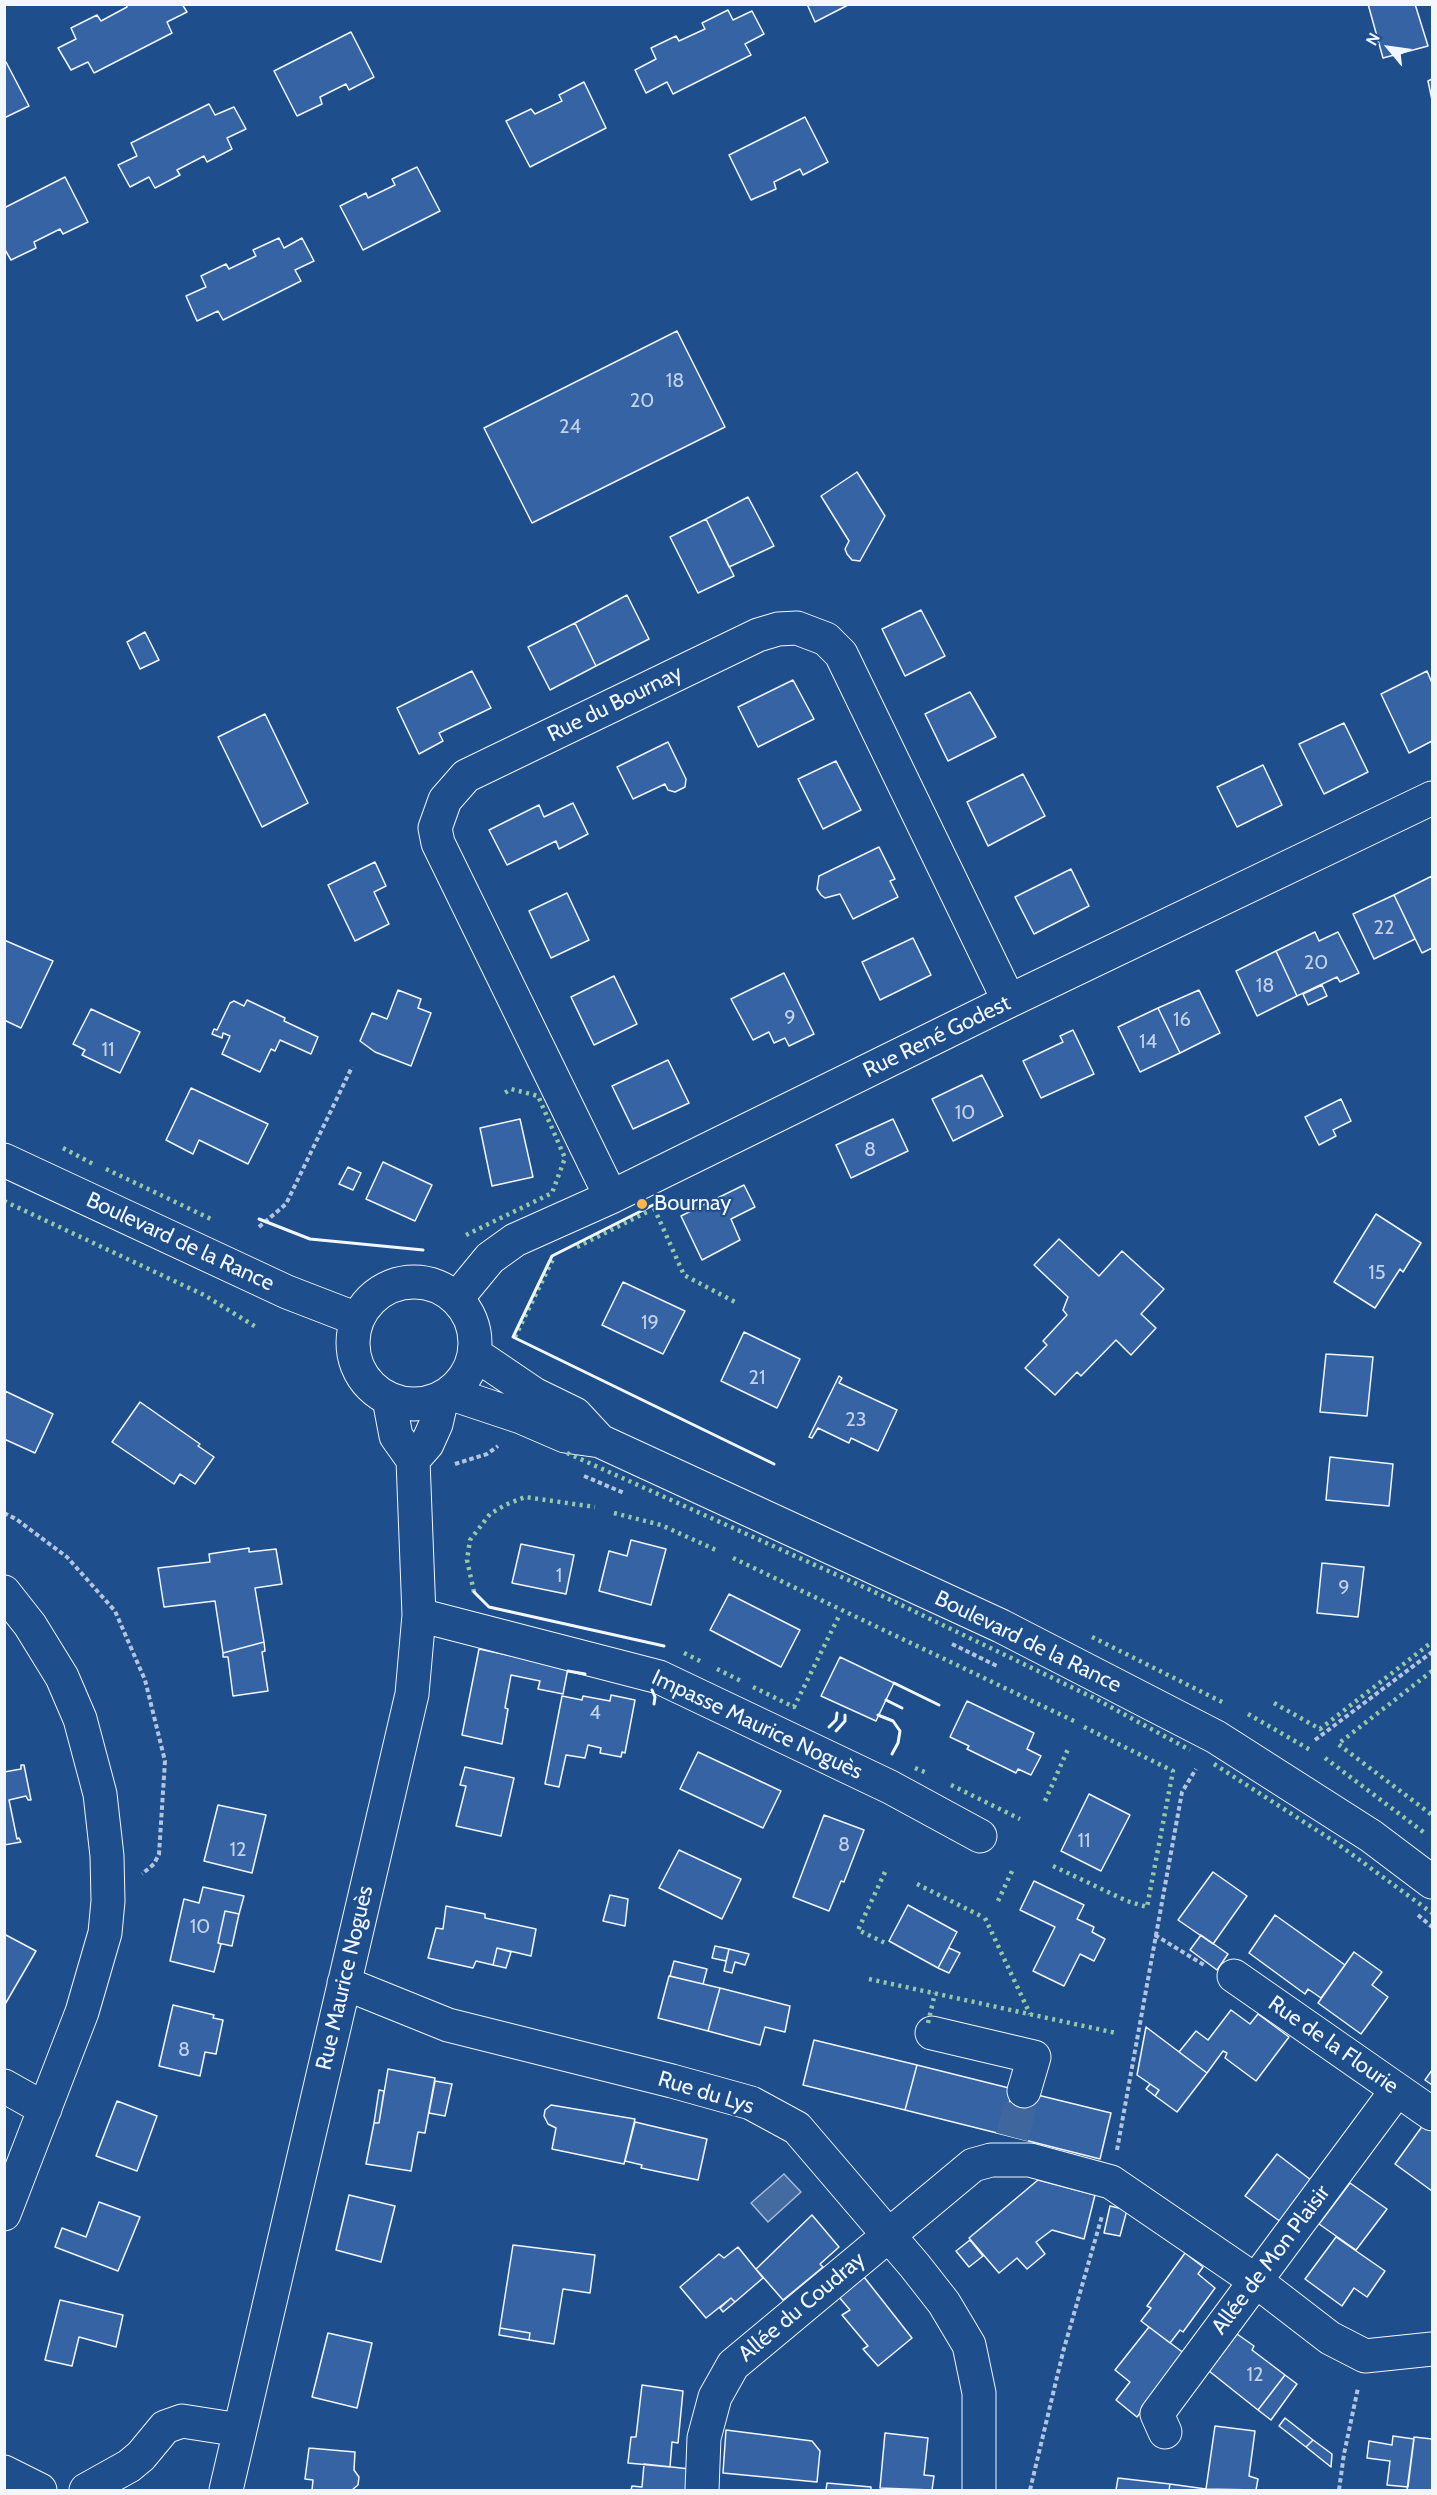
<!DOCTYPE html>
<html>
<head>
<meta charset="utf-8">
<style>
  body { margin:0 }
  #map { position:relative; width:1437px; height:2495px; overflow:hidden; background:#1f4e8c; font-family:Cabin,sans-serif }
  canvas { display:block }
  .frame { position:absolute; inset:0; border:6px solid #f2f6ff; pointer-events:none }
  .north { position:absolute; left:1359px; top:18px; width:60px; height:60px; -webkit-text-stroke:4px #1f4e8c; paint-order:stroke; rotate:299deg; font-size:16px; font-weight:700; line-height:24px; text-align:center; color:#f2f6ff }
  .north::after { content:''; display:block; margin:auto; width:21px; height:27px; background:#f2f6ff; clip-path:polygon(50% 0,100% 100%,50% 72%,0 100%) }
</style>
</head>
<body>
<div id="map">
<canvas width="1437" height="2495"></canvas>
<div class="frame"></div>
<div class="north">N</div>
</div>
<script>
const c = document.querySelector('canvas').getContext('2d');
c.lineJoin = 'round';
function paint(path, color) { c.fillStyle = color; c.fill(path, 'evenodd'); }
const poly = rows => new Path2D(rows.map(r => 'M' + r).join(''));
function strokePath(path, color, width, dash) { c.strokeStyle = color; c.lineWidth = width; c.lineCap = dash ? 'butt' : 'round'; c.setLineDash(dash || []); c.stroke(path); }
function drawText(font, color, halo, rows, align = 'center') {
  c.font = font + ' Cabin,sans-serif'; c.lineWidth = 4.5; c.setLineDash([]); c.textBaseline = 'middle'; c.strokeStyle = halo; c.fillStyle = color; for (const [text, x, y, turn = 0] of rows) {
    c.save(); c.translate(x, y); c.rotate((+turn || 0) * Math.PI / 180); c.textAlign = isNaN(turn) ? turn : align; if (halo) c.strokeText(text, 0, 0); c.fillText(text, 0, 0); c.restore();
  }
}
const water = poly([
  [784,2174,801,2192,768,2222,751,2203,784,2174]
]);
const building = poly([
  [126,4,182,4,187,12,167,22,172,33,94,73,88,62,71,70,58,48,76,39,71,28,97,15,101,21,127,7,126,4],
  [807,4,850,4,815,22,807,4],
  [1368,4,1415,4,1428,46,1383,58,1368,4],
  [728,10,733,20,752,11,764,34,745,44,751,55,673,94,667,82,646,93,635,70,656,59,651,48,676,36,679,41,705,29,702,23,728,10],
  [351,32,374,77,349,90,346,84,320,97,322,104,297,116,274,71,351,32],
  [6,62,29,106,4,118,4,63,6,62],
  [1432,79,1432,100,1428,81,1432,79],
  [584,82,606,128,530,167,506,121,531,109,535,114,562,101,559,95,584,82],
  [209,104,215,115,234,107,246,129,227,138,232,149,207,162,204,156,177,170,180,175,155,188,149,177,130,187,118,165,137,156,131,143,209,104],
  [805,117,828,162,803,175,800,169,774,182,776,189,751,200,729,155,805,117],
  [417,167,440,211,363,250,340,206,366,193,368,198,395,185,392,179,417,167],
  [65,177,88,222,63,234,60,229,34,242,36,248,11,260,4,248,4,208,65,177],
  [279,238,284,248,302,238,314,261,295,270,301,281,223,320,218,311,197,321,186,296,206,287,201,276,226,264,229,269,256,256,253,250,279,238],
  [677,331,725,427,532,523,484,428,677,331],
  [857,472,885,516,860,561,852,560,847,554,845,549,849,541,821,496,857,472],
  [748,497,774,546,729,567,706,519,748,497],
  [706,519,734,576,698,593,670,537,706,519],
  [627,595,649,639,596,666,575,623,627,595],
  [921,610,945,656,905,676,882,629,921,610],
  [575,623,596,666,550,690,528,647,575,623],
  [145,632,159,660,140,669,127,642,145,632],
  [472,671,491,708,439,733,443,741,419,754,397,708,472,671],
  [1427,671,1432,683,1432,741,1409,753,1381,694,1427,671],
  [793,680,814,719,758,747,738,707,793,680],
  [970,692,996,737,948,761,925,714,970,692],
  [265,714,308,803,262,827,218,737,265,714],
  [1344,723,1368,772,1324,794,1299,744,1344,723],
  [668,742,686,779,685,787,675,792,668,790,665,784,633,799,617,767,668,742],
  [836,761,861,810,823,829,798,779,836,761],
  [1263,765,1282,805,1237,827,1217,787,1263,765],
  [1023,774,1045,816,988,846,967,802,1023,774],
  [573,803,588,834,559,849,556,841,507,865,489,830,539,805,544,817,573,803],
  [879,847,895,879,890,881,898,897,853,919,840,894,825,898,821,895,817,889,819,876,879,847],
  [375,862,386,886,374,892,389,924,355,941,328,885,375,862],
  [1071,869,1089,906,1034,934,1015,897,1071,869],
  [1432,876,1432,948,1422,953,1394,895,1432,876],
  [567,893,589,940,551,958,529,911,567,893],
  [1394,895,1415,939,1374,959,1353,914,1394,895],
  [1315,932,1319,941,1338,932,1359,973,1340,982,1337,977,1297,996,1276,951,1315,932],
  [913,938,931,975,880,1000,862,962,913,938],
  [4,940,53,961,21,1028,4,1020,4,940],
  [1276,951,1297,996,1257,1016,1236,971,1276,951],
  [784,973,814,1034,789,1046,785,1038,774,1043,769,1032,753,1040,731,999,784,973],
  [614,976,637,1024,594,1045,571,997,614,976],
  [1322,985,1327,996,1308,1005,1303,994,1322,985],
  [398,990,421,999,418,1008,431,1013,411,1066,375,1052,360,1041,372,1013,387,1019,398,990],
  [1199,990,1220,1033,1180,1053,1158,1008,1199,990],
  [247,1000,285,1018,284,1021,318,1037,311,1054,280,1040,275,1051,271,1049,260,1072,222,1054,230,1036,223,1033,222,1038,212,1034,214,1029,217,1030,230,1003,234,1001,244,1006,247,1000],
  [1158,1008,1180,1053,1140,1072,1118,1027,1158,1008],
  [91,1009,140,1032,120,1073,82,1055,85,1050,73,1044,91,1009],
  [1073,1030,1094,1074,1041,1098,1023,1061,1063,1042,1060,1036,1073,1030],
  [668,1060,689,1103,633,1129,612,1086,668,1060],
  [982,1075,1003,1116,953,1141,932,1099,982,1075],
  [191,1088,268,1124,248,1164,199,1140,193,1154,166,1140,191,1088],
  [1341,1099,1351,1121,1333,1130,1336,1136,1319,1145,1305,1117,1341,1099],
  [520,1119,533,1177,492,1186,480,1128,520,1119],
  [893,1119,908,1151,851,1178,836,1145,893,1119],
  [383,1162,432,1185,415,1221,366,1199,383,1162],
  [348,1167,361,1173,353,1190,339,1184,348,1167],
  [744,1185,755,1207,731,1219,740,1240,702,1260,681,1216,744,1185],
  [1376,1214,1421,1243,1403,1272,1400,1269,1375,1308,1334,1282,1376,1214],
  [1059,1239,1099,1276,1122,1251,1164,1289,1141,1314,1156,1328,1131,1355,1116,1340,1081,1376,1077,1372,1055,1395,1025,1368,1047,1345,1043,1341,1067,1315,1063,1310,1068,1297,1034,1265,1059,1239],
  [623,1282,685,1311,663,1354,602,1325,623,1282],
  [744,1332,800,1359,777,1408,721,1381,744,1332],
  [1326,1354,1373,1357,1367,1416,1320,1412,1326,1354],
  [839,1376,842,1378,839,1383,897,1410,878,1451,851,1438,849,1443,818,1428,812,1438,809,1437,839,1376],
  [5,1391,53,1414,35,1453,4,1439,5,1391],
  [140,1402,200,1444,198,1446,214,1457,195,1484,180,1474,174,1484,112,1442,140,1402],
  [1330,1457,1393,1464,1389,1506,1326,1500,1330,1457],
  [631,1540,666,1549,651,1605,599,1591,609,1551,627,1556,631,1540],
  [521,1544,574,1555,566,1594,512,1583,521,1544],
  [249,1548,249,1552,276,1549,282,1584,255,1588,264,1642,223,1653,215,1601,164,1607,158,1568,210,1562,209,1554,249,1548],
  [1322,1563,1364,1567,1358,1617,1317,1613,1322,1563],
  [729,1594,800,1630,781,1667,710,1630,729,1594],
  [264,1642,265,1651,262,1652,268,1691,233,1696,228,1657,223,1657,223,1653,264,1642],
  [479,1649,568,1668,563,1694,538,1689,540,1681,511,1675,505,1708,508,1709,502,1744,462,1735,479,1649],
  [840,1657,894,1683,876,1721,821,1696,840,1657],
  [611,1695,635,1700,625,1753,622,1752,621,1757,600,1753,601,1748,588,1745,585,1758,566,1755,559,1787,545,1784,562,1696,582,1700,583,1696,610,1701,611,1695],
  [967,1701,1034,1733,1027,1749,1041,1756,1031,1775,1018,1769,1016,1773,967,1749,969,1746,950,1737,967,1701],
  [698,1752,781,1791,763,1828,680,1789,698,1752],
  [21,1765,24,1765,31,1800,28,1800,26,1796,9,1800,17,1839,19,1838,21,1842,4,1845,4,1772,21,1769,21,1765],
  [465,1767,514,1778,501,1836,456,1826,466,1786,460,1785,465,1767],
  [1089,1794,1130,1815,1101,1871,1061,1851,1089,1794],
  [218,1805,266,1815,252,1873,204,1861,218,1805],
  [824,1815,864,1830,844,1882,841,1881,829,1911,793,1897,824,1815],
  [679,1850,741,1879,722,1919,659,1888,679,1850],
  [1213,1872,1247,1896,1213,1944,1178,1920,1213,1872],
  [1034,1881,1084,1905,1077,1919,1094,1927,1092,1932,1105,1939,1094,1961,1080,1954,1064,1986,1033,1971,1055,1927,1020,1910,1034,1881],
  [203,1887,244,1896,239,1914,225,1911,218,1943,221,1944,214,1972,170,1961,184,1899,199,1903,203,1887],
  [610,1895,628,1899,625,1926,603,1921,610,1895],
  [908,1905,957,1932,938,1968,889,1941,908,1905],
  [446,1906,485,1914,485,1918,536,1929,531,1956,497,1948,493,1965,476,1961,473,1968,428,1958,436,1928,443,1929,446,1906],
  [225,1911,239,1914,232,1946,218,1943,225,1911],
  [1275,1915,1345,1965,1321,1998,1308,1989,1305,1994,1249,1953,1275,1915],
  [4,1934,36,1951,4,2006,4,1934],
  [1201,1935,1228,1954,1217,1970,1190,1950,1201,1935],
  [715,1946,729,1949,726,1961,712,1958,715,1946],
  [497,1948,511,1952,506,1968,493,1965,497,1948],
  [949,1948,960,1953,949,1973,938,1968,949,1948],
  [729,1949,749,1954,745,1965,735,1962,732,1973,724,1971,729,1949],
  [1354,1952,1382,1972,1372,1985,1388,1997,1361,2034,1318,2003,1354,1952],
  [674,1961,707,1969,703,1984,670,1976,674,1961],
  [669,1976,720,1988,708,2031,658,2018,669,1976],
  [720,1988,790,2006,785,2032,765,2027,760,2045,708,2031,720,1988],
  [173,2005,214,2015,213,2018,223,2020,216,2054,205,2052,200,2076,159,2066,173,2005],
  [1231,2010,1250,2024,1258,2014,1289,2037,1256,2081,1225,2058,1227,2053,1223,2051,1207,2073,1179,2052,1196,2031,1208,2040,1231,2010],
  [1146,2027,1207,2073,1177,2112,1155,2096,1159,2090,1137,2075,1146,2027],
  [814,2040,917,2065,905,2110,803,2085,814,2040],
  [917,2065,1013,2089,1001,2134,905,2110,917,2065],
  [388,2069,435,2078,425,2133,418,2132,411,2171,366,2164,374,2123,379,2123,388,2069],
  [1432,2070,1432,2085,1425,2080,1432,2070],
  [435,2081,452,2084,445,2116,429,2113,435,2081],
  [1150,2084,1159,2090,1155,2096,1146,2089,1150,2084],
  [1013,2089,1111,2113,1100,2159,1001,2134,1013,2089],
  [379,2090,384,2091,379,2123,374,2123,379,2090],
  [117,2101,157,2116,137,2171,96,2156,117,2101],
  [551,2105,635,2119,624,2164,552,2149,556,2128,548,2124,544,2116,545,2110,551,2105],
  [1426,2121,1432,2126,1432,2191,1395,2164,1426,2121],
  [635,2122,707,2139,698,2180,641,2168,642,2165,625,2161,635,2122],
  [1277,2154,1311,2180,1281,2222,1245,2196,1277,2154],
  [1038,2180,1095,2195,1084,2239,1052,2230,1036,2242,1045,2254,1027,2269,1017,2258,999,2273,969,2238,1038,2180],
  [1350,2183,1387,2209,1356,2250,1319,2224,1350,2183],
  [349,2195,395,2206,381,2262,336,2250,349,2195],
  [99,2202,140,2217,118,2271,55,2247,62,2228,86,2237,99,2202],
  [1110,2206,1127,2210,1120,2236,1104,2233,1110,2206],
  [812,2215,839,2247,820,2264,823,2267,783,2300,756,2269,812,2215],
  [1336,2237,1385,2271,1367,2297,1354,2288,1342,2306,1305,2279,1336,2237],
  [970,2240,983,2256,969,2267,956,2251,970,2240],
  [513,2245,595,2255,590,2293,563,2289,554,2344,529,2340,530,2333,500,2328,513,2245],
  [738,2247,763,2278,735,2302,731,2298,706,2318,680,2287,719,2254,724,2258,738,2247],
  [1185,2253,1203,2267,1198,2274,1215,2288,1183,2332,1180,2330,1170,2343,1141,2321,1151,2308,1147,2306,1185,2253],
  [864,2277,912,2338,878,2366,863,2349,868,2346,842,2315,850,2310,839,2297,864,2277],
  [731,2298,735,2302,723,2312,720,2308,731,2298],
  [60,2300,123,2315,116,2347,79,2337,72,2366,45,2360,60,2300],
  [1149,2327,1185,2354,1137,2417,1116,2400,1130,2382,1115,2370,1149,2327],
  [500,2328,530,2333,529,2340,499,2335,500,2328],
  [328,2333,372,2343,357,2408,312,2397,328,2333],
  [1237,2334,1254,2346,1252,2350,1285,2375,1258,2410,1209,2371,1237,2334],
  [1285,2375,1297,2384,1271,2420,1258,2410,1285,2375],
  [642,2385,683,2391,678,2443,672,2442,670,2467,628,2463,631,2437,636,2437,642,2385],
  [1285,2418,1313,2440,1306,2447,1279,2426,1285,2418],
  [1215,2426,1255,2431,1249,2476,1258,2479,1256,2490,1206,2489,1215,2426],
  [726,2430,812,2441,820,2451,817,2482,723,2473,726,2430],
  [885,2433,928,2438,924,2475,934,2476,932,2490,880,2488,885,2433],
  [1393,2436,1414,2439,1408,2487,1387,2485,1390,2461,1367,2458,1369,2441,1392,2445,1393,2436],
  [1414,2437,1432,2439,1432,2490,1407,2490,1414,2437],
  [1313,2440,1332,2454,1331,2467,1306,2447,1313,2440],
  [309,2448,355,2452,354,2470,359,2477,358,2485,352,2490,312,2490,313,2480,305,2479,309,2448],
  [644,2464,690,2469,688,2490,631,2490,632,2486,642,2487,644,2464],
  [1118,2478,1170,2484,1169,2490,1116,2490,1118,2478],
  [827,2483,871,2487,871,2490,826,2490,827,2483],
  [1170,2484,1206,2489,1215,2490,1169,2490,1170,2484]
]);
const minorTunnel = poly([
  [1012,2137,1024,2091]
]);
const path = poly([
  [259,1227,286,1204,352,1067],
  [455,1464,487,1454,498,1446],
  [584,1476,624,1493],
  [4,1513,16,1519,67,1557,115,1611,145,1680,165,1761,159,1854,154,1864,142,1874],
  [952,1644,999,1667],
  [1315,1740,1432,1652],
  [1418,1915,1432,1927],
  [1155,1935,1204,1965],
  [1117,2150,1182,1792,1196,1769],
  [1030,2490,1063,2352,1102,2216],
  [1339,2490,1344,2454,1358,2388]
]);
const minor = poly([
  [611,1197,438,843,435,828,445,800,466,776,758,635,778,629,797,628,826,639,841,654,1009,1001],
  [457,1298,490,1258,515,1240,611,1197,1009,1001,1432,798],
  [413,1460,427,1444,436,1424,442,1398],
  [4,1592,30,1625,62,1677,80,1719,100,1794,107,1856,108,1901,105,1933,82,2012,4,2214],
  [419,1615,659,1677,890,1787,980,1836],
  [1234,1976,1432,2114],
  [344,1983,448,2025,672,2081,751,2103,797,2128,915,2266,944,2303,969,2345,979,2393,979,2490],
  [932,2033,1034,2057,1024,2091],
  [4,2086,45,2109],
  [1165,2432,1157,2414,1397,2090],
  [4,2472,40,2490],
  [86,2490,129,2466,141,2456,165,2427,182,2421,240,2430],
  [226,2490,412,1694,419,1615,413,1460,396,1436,389,1399],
  [702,2490,704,2438,715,2397,733,2365,973,2165,991,2160,1030,2160,1111,2182,1256,2281,1330,2338,1365,2356,1432,2349]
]);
const major = poly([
  [4,1160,287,1292,357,1319],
  '353 1343a61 61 0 1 1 122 0a61 61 0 1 1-122 0Z',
  [475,1354,534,1394,575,1414,600,1441],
  [449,1393,521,1417,565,1436,600,1441,1001,1626,1216,1737,1371,1836,1432,1882]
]);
const hedge = poly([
  [63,1148,93,1164],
  [106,1169,211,1219],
  [4,1201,204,1295,256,1327],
  [654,1208,684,1275,735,1302],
  [466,1235,552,1193,565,1158,538,1096,511,1089,503,1094],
  [577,1247,649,1211],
  [515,1337,554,1257],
  [567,1453,866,1588,1094,1698,1190,1750],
  [614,1513,661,1525,716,1550],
  [733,1558,1076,1722],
  [474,1592,467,1560,470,1540,490,1514,505,1505,525,1497,595,1507],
  [1092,1637,1224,1703],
  [684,1653,700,1661],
  [717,1669,743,1682],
  [1432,1671,1338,1744,1432,1815],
  [753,1687,794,1707,840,1614],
  [1274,1703,1320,1729,1432,1642],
  [1248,1714,1312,1751],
  [1325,1758,1426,1834],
  [1214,1764,1335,1842,1432,1913],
  [915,1768,927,1773],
  [951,1785,1020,1819],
  [1045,1801,1068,1749],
  [1053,1866,1127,1901,1147,1907,1173,1771,1080,1725],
  [885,1872,858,1930,885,1943],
  [917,1884,981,1916],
  [998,1901,1013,1869],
  [985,1918,1030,2014],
  [869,1979,1116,2033],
  [928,2023,935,1993]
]);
const wall = poly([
  [653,1205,552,1256,513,1337,774,1464],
  [259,1219,310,1239,423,1250],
  [474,1592,489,1607,664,1646],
  [568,1671,585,1674],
  [894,1683,939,1705],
  [652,1690,655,1697,654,1704],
  [886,1700,902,1708],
  [878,1715,893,1721,900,1731,898,1743,892,1754],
  [829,1727,836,1720,837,1713],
  [836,1731,845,1721,845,1715]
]);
const markers = [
  [642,1204,6,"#ffb74d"]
];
const numberNames = [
  ["18",675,381],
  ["20",642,401],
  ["24",570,427],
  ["22",1384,928],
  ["20",1316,963],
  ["18",1265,986],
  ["9",790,1018],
  ["16",1182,1020],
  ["14",1148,1042],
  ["11",108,1050],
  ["10",965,1113],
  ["8",870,1150],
  ["15",1377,1273],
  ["19",650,1323],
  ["21",757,1378],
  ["23",856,1420],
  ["1",559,1576],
  ["9",1344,1588],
  ["4",595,1713],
  ["11",1084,1841],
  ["8",844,1845],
  ["12",238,1850],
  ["10",200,1927],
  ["8",184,2050],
  ["12",1255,2375]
];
const streetNames = [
  ["Rue du Bournay",615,704,-26],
  ["Rue René Godest",937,1037,-26],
  ["Boulevard de la Rance",180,1242,25],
  ["Boulevard de la Rance",1028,1642,26],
  ["Impasse Maurice Noguès",757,1725,25],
  ["Rue Maurice Noguès",345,1978,-77],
  ["Rue de la Flourie",1333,2045,35],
  ["Rue du Lys",706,2093,17],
  ["Allée de Mon Plaisir",1271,2260,-53],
  ["Allée du Coudray",802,2307,-40]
];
const poiNames = [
  ["Bournay",654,1204]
];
paint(water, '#446ba0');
strokePath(water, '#a8bbd7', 1.5);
paint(building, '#3563a3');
strokePath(building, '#f2f6ff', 1.5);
strokePath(minorTunnel, '#3f679d', 33, [33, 16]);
strokePath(minor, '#f2f6ff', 35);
strokePath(major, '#f2f6ff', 35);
strokePath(path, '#b3c4dc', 4, [4.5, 3]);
strokePath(minor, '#1f4e8c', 33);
strokePath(major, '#1f4e8c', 33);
strokePath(hedge, '#97c8a6', 4.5, [3, 4.5]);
strokePath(wall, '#f2f6ff', 3);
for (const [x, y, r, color] of markers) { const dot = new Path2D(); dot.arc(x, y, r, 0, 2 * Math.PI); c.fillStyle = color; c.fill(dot); strokePath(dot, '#1f4e8c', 2); }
drawText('20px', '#c3d1e8', null, numberNames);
drawText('22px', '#f2f6ff', '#1f4e8c', streetNames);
drawText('22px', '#f2f6ff', '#1f4e8c', poiNames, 'left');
</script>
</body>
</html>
